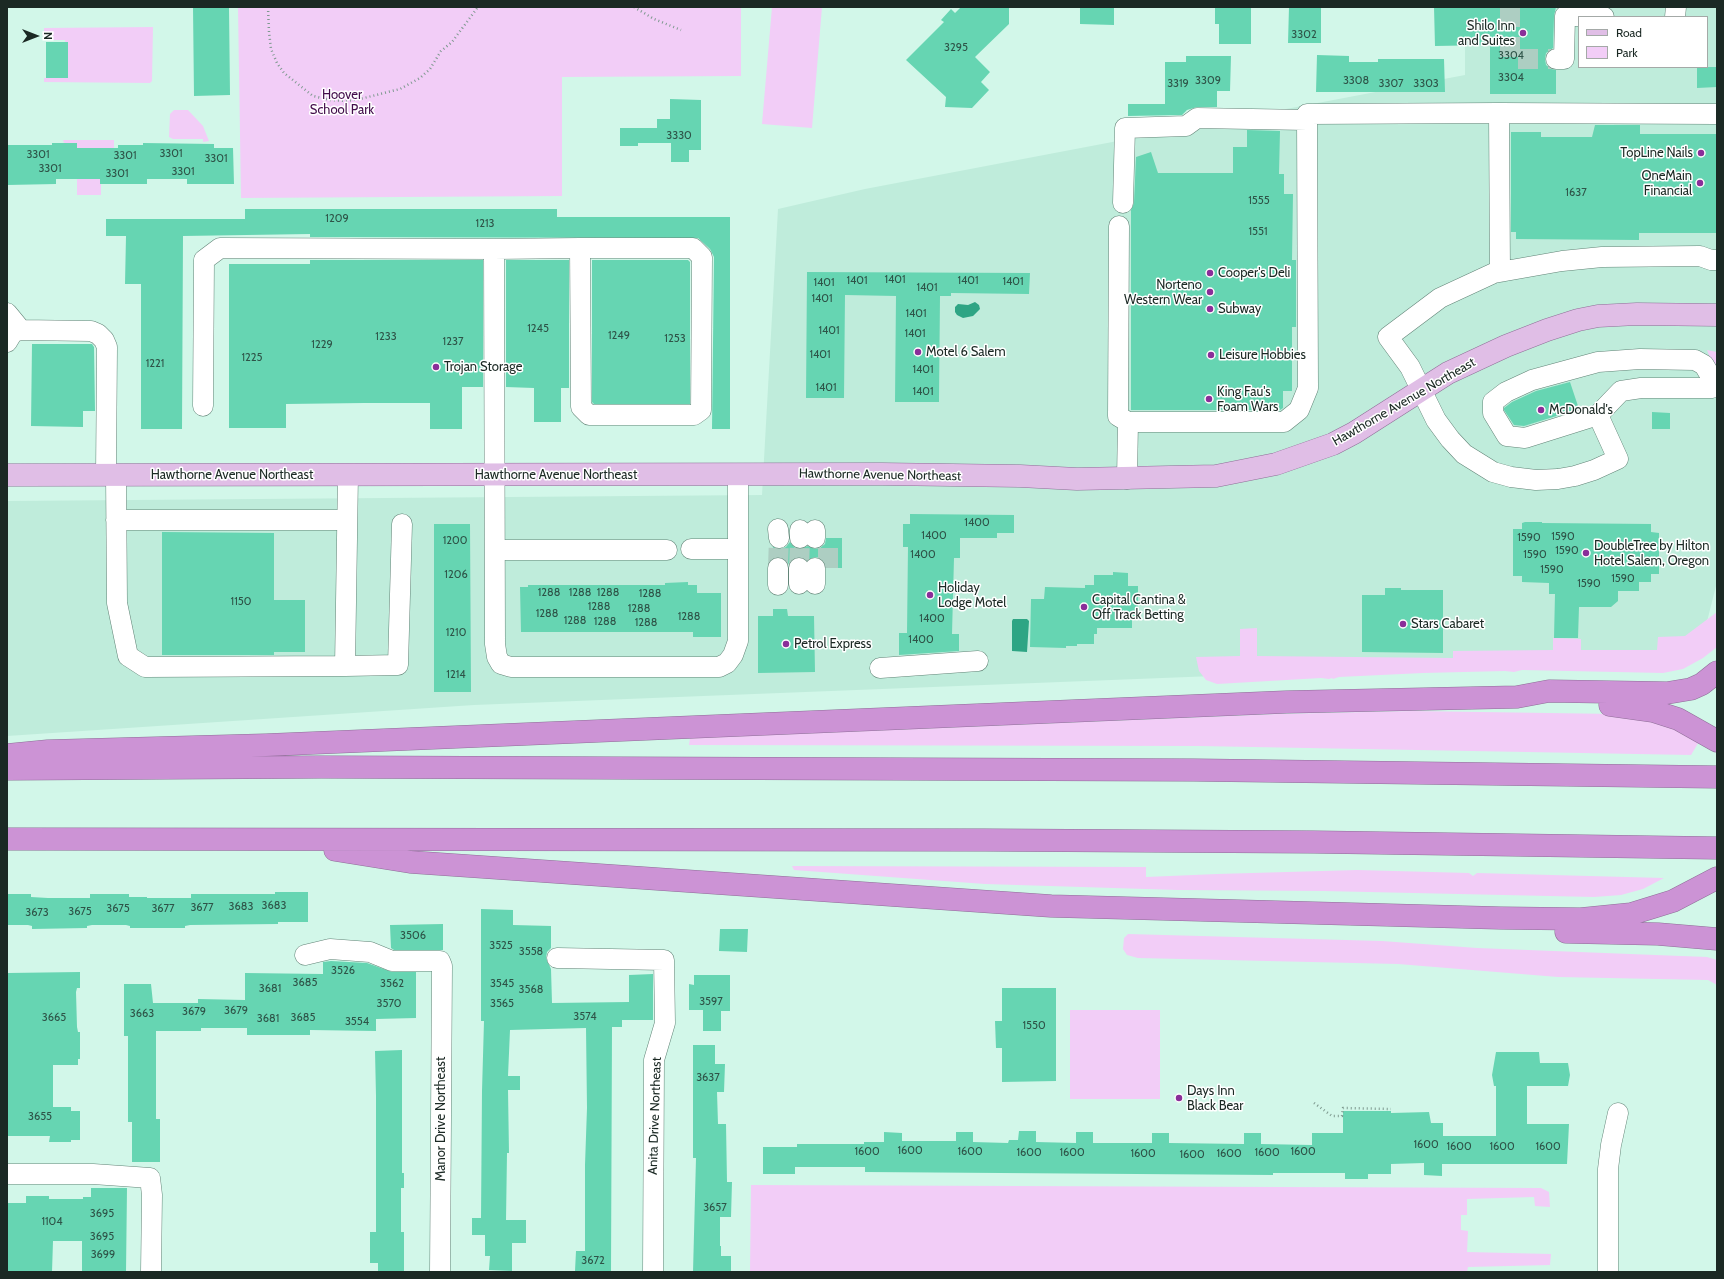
<!DOCTYPE html>
<html>
<head>
<meta charset="utf-8">
<style>
  body { margin:0 }
  #map { position:relative; width:1724px; height:1279px; overflow:hidden; background:#d2f7e9; font-family:Cabin,sans-serif }
  canvas { display:block }
  .frame { position:absolute; inset:0; border:8px solid #1b2924; pointer-events:none }
  .legend { position:absolute; left:1578px; top:16px; width:130px; height:52px; box-sizing:border-box; background:#fff; border:1px solid #a4a9a7; margin:0; padding:5px 7px; list-style:none; font-size:12px; color:#1b2924 }
  .legend li { display:flex; align-items:center; gap:8px; height:20px }
  .legend b { width:20px; border:1px solid #a4a9a7 }
  .north { position:absolute; left:16px; top:16px; width:40px; height:40px; -webkit-text-stroke:3px #fff; paint-order:stroke; rotate:90deg; font-size:11px; font-weight:700; line-height:16px; text-align:center; color:#1b2924 }
  .north::after { content:''; display:block; margin:auto; width:14px; height:18px; background:#1b2924; clip-path:polygon(50% 0,100% 100%,50% 72%,0 100%) }
</style>
</head>
<body>
<div id="map">
<canvas width="1724" height="1279"></canvas>
<div class="frame"></div>
<ul class="legend">
<li><b style="height:5px;background:#e0bee6"></b>Road</li>
<li><b style="height:11px;background:#f2cdf7"></b>Park</li>
</ul>
<div class="north">N</div>
</div>
<script>
const c = document.querySelector('canvas').getContext('2d');
c.lineJoin = 'round';
function paint(path, color) { c.fillStyle = color; c.fill(path, 'evenodd'); }
const poly = rows => new Path2D(rows.map(r => 'M' + r).join(''));
function strokePath(path, color, width, dash) { c.strokeStyle = color; c.lineWidth = width; c.lineCap = dash ? 'butt' : 'round'; c.setLineDash(dash || []); c.stroke(path); }
function drawText(font, color, halo, rows, align = 'center') {
  c.font = font + ' Cabin,sans-serif'; c.lineWidth = 3; c.setLineDash([]); c.textBaseline = 'middle'; c.strokeStyle = halo; c.fillStyle = color; for (const [text, x, y, turn = 0] of rows) {
    c.save(); c.translate(x, y); c.rotate((+turn || 0) * Math.PI / 180); c.textAlign = isNaN(turn) ? turn : align; if (halo) c.strokeText(text, 0, 0); c.fillText(text, 0, 0); c.restore();
  }
}
const built = poly([
  [1465,7,1717,7,1717,582,1698,657,474,705,7,736,7,501,762,495,778,209,865,189,1465,75],
  [1579,17,1707,17,1707,67,1579,67]
]);
const green = poly([
  [238,7,741,7,741,76,562,77,562,196,241,198],
  [772,7,822,7,812,128,762,124],
  [153,27,152,81,150,83,44,82,44,78,68,78,65,40,44,40,44,28],
  [174,110,188,110,203,126,209,141,203,142,203,139,173,139,169,137,170,114],
  [63,140,114,140,114,148,100,148,100,184,101,184,101,195,77,195,77,144,64,143],
  [1707,350,1717,352,1717,376],
  [1717,612,1717,647,1703,658,1683,669,1663,673,1522,670,1514,672,1505,671,1423,673,1339,677,1333,679,1332,678,1329,679,1321,678,1217,684,1206,680,1199,671,1196,657,1240,656,1240,629,1257,628,1257,656,1453,658,1453,651,1553,650,1553,638,1581,639,1581,650,1657,650,1658,637,1685,636],
  [1413,711,1616,714,1655,720,1700,740,1691,755,1198,746,689,745,690,738,1279,714],
  [792,866,1146,867,1146,877,1217,874,1357,870,1469,873,1473,876,1477,873,1664,878,1643,889,1621,895,1594,897,1323,891,1178,890,985,884,794,870],
  [1128,934,1382,941,1477,948,1707,957,1717,960,1717,985,1708,980,1558,977,1398,964,1138,958,1127,955,1123,949,1124,938],
  [1070,1010,1160,1010,1160,1099,1070,1099],
  [751,1185,1541,1188,1549,1192,1550,1207,1535,1206,1534,1197,1467,1199,1467,1215,1461,1215,1461,1230,1468,1231,1467,1252,1551,1254,1550,1265,1468,1267,1467,1272,750,1272]
]);
const water = poly([
  [975,302,979,305,980,309,973,316,963,318,957,315,955,312,955,307,958,304,968,305],
  [1013,619,1027,619,1029,621,1027,652,1012,651,1012,621]
]);
const building = poly([
  [193,7,229,7,230,95,194,96],
  [961,7,1009,7,1009,24,975,57,990,72,981,82,989,90,972,108,945,107,946,97,906,60,944,22,941,20,951,9,955,13],
  [1080,7,1114,7,1114,25,1080,24],
  [1215,7,1251,7,1251,44,1219,44,1219,24,1215,24],
  [1289,7,1321,7,1321,43,1288,43],
  [1434,7,1556,7,1554,16,1553,48,1546,53,1545,59,1546,65,1551,69,1556,70,1556,94,1490,94,1490,45,1435,46],
  [46,42,68,42,68,78,46,78],
  [1317,55,1349,56,1349,62,1378,62,1378,59,1444,59,1445,92,1316,92],
  [1186,56,1231,56,1230,91,1217,91,1217,107,1197,107,1187,110,1182,115,1128,116,1128,104,1165,104,1165,62,1186,62],
  [1697,67,1717,67,1717,87,1697,88],
  [670,99,701,100,701,150,689,150,689,162,671,162,671,143,638,143,638,146,620,146,620,128,657,128,657,119,670,119],
  [1595,125,1640,125,1640,134,1716,134,1716,233,1639,233,1639,240,1516,239,1516,232,1511,232,1511,132,1541,132,1541,137,1592,137],
  [1247,130,1280,131,1279,174,1284,174,1284,194,1293,194,1292,260,1296,260,1296,327,1292,327,1292,391,1283,391,1283,408,1280,410,1131,410,1131,210,1134,203,1136,157,1151,152,1158,173,1233,173,1233,147,1247,147],
  [52,143,77,143,77,148,118,148,118,145,143,145,143,143,214,144,214,148,233,148,234,184,187,184,187,179,147,179,147,184,100,184,100,179,56,179,56,184,7,185,7,145,52,145],
  [245,209,557,209,557,217,730,217,730,429,712,429,714,257,710,249,698,238,310,237,310,234,183,236,182,429,141,429,141,284,125,284,126,236,106,236,106,219,245,219],
  [310,260,483,260,483,387,462,387,462,429,430,429,430,403,364,403,286,404,286,428,229,428,229,264,310,264],
  [506,260,569,260,569,388,561,388,561,422,534,422,534,388,506,387],
  [592,260,688,260,690,262,690,404,594,404,592,402],
  [807,272,1030,273,1029,294,951,293,951,296,940,296,939,402,895,402,896,296,845,295,844,398,806,398],
  [32,344,92,344,94,347,95,411,83,411,83,427,31,426],
  [1570,382,1579,409,1524,426,1514,425,1504,410,1504,408,1512,402,1536,391],
  [1652,412,1670,413,1670,429,1652,429],
  [910,514,1014,515,1014,533,997,533,997,538,960,538,960,558,954,558,952,634,959,634,959,651,899,655,899,633,907,633,908,547,903,547,903,524,910,524],
  [1525,522,1542,522,1542,523,1651,524,1651,532,1659,533,1659,574,1651,574,1651,582,1639,582,1639,591,1618,591,1618,601,1611,607,1579,607,1578,638,1554,638,1555,594,1549,594,1549,583,1522,582,1522,576,1513,576,1513,529,1522,529,1522,523],
  [434,524,470,524,471,692,434,692],
  [162,532,274,533,274,600,305,600,305,652,274,652,274,655,162,655],
  [826,538,842,538,842,568,826,568,825,563,821,558,815,557,807,560,799,557,794,558,788,564,783,558,778,557,773,558,773,547,781,549,786,547,790,542,795,548,800,549,808,546,815,549,820,548,825,544],
  [1113,572,1128,573,1128,586,1138,586,1138,616,1132,616,1132,628,1097,628,1097,634,1094,634,1094,644,1077,644,1077,646,1066,646,1066,648,1030,647,1031,599,1044,599,1045,587,1085,588,1085,585,1094,585,1094,575,1113,575],
  [688,582,688,585,697,585,697,593,721,593,721,637,693,637,693,632,521,632,520,587,528,587,528,585,665,585,665,583],
  [1385,588,1401,588,1401,590,1443,590,1443,653,1362,652,1362,595,1385,595],
  [773,609,787,609,788,616,814,616,815,672,758,673,758,616,773,616],
  [275,892,308,892,308,922,278,922,278,924,190,925,185,926,185,928,130,928,130,926,126,925,92,925,87,926,87,928,32,929,32,926,28,925,7,925,7,894,31,894,31,897,48,898,90,898,90,894,129,894,129,897,147,897,147,898,191,898,191,894,275,894],
  [481,909,513,910,513,925,551,926,551,948,547,952,546,958,551,969,552,1003,629,1002,629,975,653,974,653,1020,622,1020,622,1027,612,1027,611,1272,575,1271,576,1251,585,1251,585,1165,587,1108,586,1028,510,1030,508,1076,520,1076,520,1090,508,1090,509,1153,507,1153,506,1220,526,1220,526,1243,512,1243,512,1271,489,1270,490,1256,485,1256,485,1235,472,1235,472,1218,481,1218,482,1091,484,1021,481,1021],
  [443,924,443,950,394,950,391,948,390,925],
  [720,929,748,929,747,952,719,951],
  [331,961,367,963,392,972,416,972,416,1018,376,1019,376,1031,310,1030,310,1035,247,1035,247,1028,201,1028,201,1031,156,1031,156,1119,160,1119,160,1162,132,1162,132,1122,128,1122,128,1036,124,1036,124,984,151,984,153,1003,198,1003,198,999,245,1000,245,973,323,974,323,962],
  [80,972,80,988,77,988,76,992,77,1027,78,1032,80,1032,80,1059,78,1059,78,1065,53,1065,53,1107,71,1107,71,1111,80,1111,80,1140,71,1140,71,1142,49,1142,50,1136,7,1136,8,973],
  [694,975,730,975,730,1011,721,1011,721,1031,703,1031,703,1010,689,1010,689,984,694,985],
  [1002,988,1056,988,1056,1081,1002,1082,1002,1048,996,1048,995,1021,1002,1021],
  [693,1045,715,1045,715,1064,725,1064,724,1092,717,1092,718,1124,726,1124,727,1182,732,1182,731,1217,720,1217,720,1246,721,1246,721,1256,731,1256,731,1272,693,1272,696,1158,693,1158],
  [402,1050,402,1173,404,1173,404,1188,401,1188,401,1232,404,1232,404,1272,378,1272,378,1263,370,1263,370,1232,376,1232,376,1096,375,1051],
  [1496,1052,1539,1052,1540,1063,1568,1063,1570,1075,1568,1086,1527,1086,1527,1124,1569,1124,1567,1164,1442,1164,1442,1176,1424,1175,1424,1163,1391,1164,1391,1174,1368,1174,1368,1179,1345,1179,1345,1173,1273,1173,1273,1175,865,1172,865,1167,795,1167,795,1174,763,1174,763,1147,797,1147,797,1144,864,1144,864,1142,884,1142,884,1132,902,1133,902,1141,956,1141,956,1132,973,1132,973,1142,1008,1143,1009,1140,1018,1140,1019,1131,1036,1131,1036,1142,1076,1143,1076,1132,1093,1132,1093,1143,1152,1143,1152,1133,1169,1133,1169,1143,1244,1144,1244,1133,1261,1133,1261,1144,1312,1145,1312,1133,1343,1133,1343,1111,1391,1111,1391,1113,1429,1112,1431,1123,1443,1123,1443,1136,1496,1136,1496,1086,1494,1086,1492,1075],
  [91,1188,127,1188,126,1272,82,1272,82,1241,53,1241,52,1272,7,1272,7,1203,26,1203,26,1196,49,1196,49,1199,83,1199,83,1197,91,1197]
]);
const minorTunnel = poly([
  [1510,7,1510,59,1556,59],
  [778,568,779,538],
  [799,568,800,538],
  [828,568,828,538]
]);
const path = poly([
  [268,7,269,32,271,49,277,63,284,73,313,96,330,100,346,101,360,99,400,89,420,78,430,69,441,51,452,42,478,7],
  [634,7,654,19,681,30],
  [1314,1103,1332,1116,1342,1116,1343,1108,1391,1109]
]);
const minor = poly([
  [1578,7,1578,16,1604,17],
  [1675,17,1676,7],
  [1556,59,1564,59,1565,16,1578,16],
  [1499,113,1717,114],
  [1123,203,1125,128,1186,126,1197,118,1307,120],
  [1119,226,1118,416,1128,422],
  [494,249,580,248,693,248,702,257,701,410,694,415,589,415,581,407,580,248],
  [7,313,21,330],
  [7,342,13,332,21,330,91,331,98,334,104,340,107,347,106,475],
  [1640,359,1695,360,1704,365,1711,377,1712,388,1641,388,1621,391,1598,415,1525,438,1507,436,1493,413,1493,402,1506,392,1532,380,1598,362,1640,359],
  [203,406,204,260,220,248,494,249,495,644,497,657,501,664,511,667,719,667,727,663,733,655,738,641,738,474],
  [1598,415,1618,459,1594,470,1575,476,1558,479,1536,480,1511,477,1493,472,1464,454,1450,439,1436,420,1410,367,1388,337,1440,298,1494,273,1562,261,1602,257,1700,256,1711,260,1717,260],
  [116,475,117,603,128,656,145,667,345,666,348,475],
  [1127,479,1128,422,1284,422,1299,410,1308,388,1307,114,1499,113,1500,272],
  [116,520,347,520],
  [778,529,779,538],
  [800,530,800,538],
  [815,530,815,538],
  [691,549,738,549],
  [495,550,667,550],
  [778,568,778,585],
  [799,568,799,584],
  [815,568,815,584],
  [345,666,398,665,402,524],
  [880,668,978,661],
  [305,955,330,949,370,952,392,961,440,961,442,966,440,1272],
  [557,958,664,960,665,1023,654,1060,653,1272],
  [7,1174,93,1174,150,1178,152,1195,151,1272],
  [1608,1272,1608,1169,1611,1145,1618,1113]
]);
const major = poly([
  [7,475,882,474,1020,476,1077,479,1216,476,1276,464,1333,444,1354,433,1448,373,1506,346,1547,330,1578,320,1598,316,1637,314,1717,315]
]);
const highway = poly([
  [1610,705,1653,711,1678,719,1717,741],
  [7,755,48,751,266,745,1286,702,1517,697,1549,691,1667,693,1691,689,1702,684,1717,672],
  [7,769,321,767,1194,770,1717,777],
  [7,839,986,840,1314,842,1717,848],
  [335,850,410,862,1051,906,1500,918,1581,919,1631,914,1673,901,1717,878],
  [1566,932,1658,934,1717,939]
]);
const markers = [
  [1523,33,4,"#8a2e99"],
  [1701,153,4,"#8a2e99"],
  [1700,183,4,"#8a2e99"],
  [1210,273,4,"#8a2e99"],
  [1210,292,4,"#8a2e99"],
  [1210,309,4,"#8a2e99"],
  [918,352,4,"#8a2e99"],
  [1211,355,4,"#8a2e99"],
  [436,367,4,"#8a2e99"],
  [1209,399,4,"#8a2e99"],
  [1541,410,4,"#8a2e99"],
  [1586,553,4,"#8a2e99"],
  [930,595,4,"#8a2e99"],
  [1084,607,4,"#8a2e99"],
  [1403,624,4,"#8a2e99"],
  [786,644,4,"#8a2e99"],
  [1179,1098,4,"#8a2e99"]
];
const numberNames = [
  ["3302",1304,35],
  ["3295",956,48],
  ["3304",1511,56],
  ["3304",1511,78],
  ["3309",1208,81],
  ["3308",1356,81],
  ["3319",1178,84],
  ["3307",1391,84],
  ["3303",1426,84],
  ["3330",679,136],
  ["3301",171,154],
  ["3301",38,155],
  ["3301",125,156],
  ["3301",216,159],
  ["3301",50,169],
  ["3301",183,172],
  ["3301",117,174],
  ["1637",1576,193],
  ["1555",1259,201],
  ["1209",337,219],
  ["1213",485,224],
  ["1551",1258,232],
  ["1401",895,280],
  ["1401",857,281],
  ["1401",968,281],
  ["1401",1013,282],
  ["1401",824,283],
  ["1401",927,288],
  ["1401",822,299],
  ["1401",916,314],
  ["1245",538,329],
  ["1401",829,331],
  ["1401",915,334],
  ["1249",619,336],
  ["1233",386,337],
  ["1253",675,339],
  ["1237",453,342],
  ["1229",322,345],
  ["1401",820,355],
  ["1225",252,358],
  ["1221",155,364],
  ["1401",923,370],
  ["1401",826,388],
  ["1401",923,392],
  ["1400",977,523],
  ["1400",934,536],
  ["1590",1563,537],
  ["1590",1529,538],
  ["1200",455,541],
  ["1590",1567,551],
  ["1400",923,555],
  ["1590",1535,555],
  ["1590",1552,570],
  ["1206",456,575],
  ["1590",1623,579],
  ["1590",1589,584],
  ["1288",549,593],
  ["1288",580,593],
  ["1288",608,593],
  ["1288",650,594],
  ["1150",241,602],
  ["1288",599,607],
  ["1288",639,609],
  ["1288",547,614],
  ["1288",689,617],
  ["1400",932,619],
  ["1288",575,621],
  ["1288",605,622],
  ["1288",646,623],
  ["1210",456,633],
  ["1400",921,640],
  ["1214",456,675],
  ["3683",274,906],
  ["3683",241,907],
  ["3677",202,908],
  ["3675",118,909],
  ["3677",163,909],
  ["3675",80,912],
  ["3673",37,913],
  ["3506",413,936],
  ["3525",501,946],
  ["3558",531,952],
  ["3526",343,971],
  ["3685",305,983],
  ["3562",392,984],
  ["3545",502,984],
  ["3681",270,989],
  ["3568",531,990],
  ["3597",711,1002],
  ["3570",389,1004],
  ["3565",502,1004],
  ["3679",236,1011],
  ["3679",194,1012],
  ["3663",142,1014],
  ["3574",585,1017],
  ["3665",54,1018],
  ["3685",303,1018],
  ["3681",268,1019],
  ["3554",357,1022],
  ["1550",1034,1026],
  ["3637",708,1078],
  ["3655",40,1117],
  ["1600",1426,1145],
  ["1600",1459,1147],
  ["1600",1502,1147],
  ["1600",1548,1147],
  ["1600",910,1151],
  ["1600",867,1152],
  ["1600",970,1152],
  ["1600",1303,1152],
  ["1600",1029,1153],
  ["1600",1072,1153],
  ["1600",1267,1153],
  ["1600",1143,1154],
  ["1600",1229,1154],
  ["1600",1192,1155],
  ["3657",715,1208],
  ["3695",102,1214],
  ["1104",52,1222],
  ["3695",102,1237],
  ["3699",103,1255],
  ["3672",593,1261]
];
const poiNames = [
  ["Shilo Inn",1515,26,"right"],
  ["and Suites",1515,41,"right"],
  ["TopLine Nails",1693,153,"right"],
  ["OneMain",1692,176,"right"],
  ["Financial",1692,191,"right"],
  ["Cooper's Deli",1218,273],
  ["Norteno",1202,285,"right"],
  ["Western Wear",1202,300,"right"],
  ["Subway",1218,309],
  ["Motel 6 Salem",926,352],
  ["Leisure Hobbies",1219,355],
  ["Trojan Storage",444,367],
  ["King Fau's",1217,392],
  ["Foam Wars",1217,407],
  ["McDonald's",1549,410],
  ["DoubleTree by Hilton",1594,546],
  ["Hotel Salem, Oregon",1594,561],
  ["Holiday",938,588],
  ["Lodge Motel",938,603],
  ["Capital Cantina &",1092,600],
  ["Off Track Betting",1092,615],
  ["Stars Cabaret",1411,624],
  ["Petrol Express",794,644],
  ["Days Inn",1187,1091],
  ["Black Bear",1187,1106]
];
const parkNames = [
  ["Hoover",342,95],
  ["School Park",342,110]
];
const streetNames = [
  ["Hawthorne Avenue Northeast",1404,402,-30],
  ["Hawthorne Avenue Northeast",232,475],
  ["Hawthorne Avenue Northeast",556,475],
  ["Hawthorne Avenue Northeast",880,475,1],
  ["Anita Drive Northeast",655,1116,-88],
  ["Manor Drive Northeast",441,1119,-90]
];
paint(built, '#bfecdb');
paint(green, '#f2cdf7');
paint(water, '#2ea584');
paint(building, '#66d5b2');
strokePath(minorTunnel, '#adcec2', 20, [20, 10]);
strokePath(minor, '#628477', 21);
strokePath(major, '#8e6e97', 23);
strokePath(highway, '#8e6e97', 23);
strokePath(path, '#7e998f', 2.5, [1, 3]);
strokePath(minor, '#fff', 20);
strokePath(major, '#e0bee6', 22);
strokePath(highway, '#cc93d5', 22);
for (const [x, y, r, color] of markers) { const dot = new Path2D(); dot.arc(x, y, r, 0, 2 * Math.PI); c.fillStyle = color; c.fill(dot); strokePath(dot, '#fff', 1.5); }
drawText('11px', '#2e5448', null, numberNames);
drawText('13px', '#1b2924', '#fff', poiNames, 'left');
drawText('13px', '#430d4b', '#fff', parkNames);
drawText('13px', '#1b2924', '#fff', streetNames);
</script>
</body>
</html>
